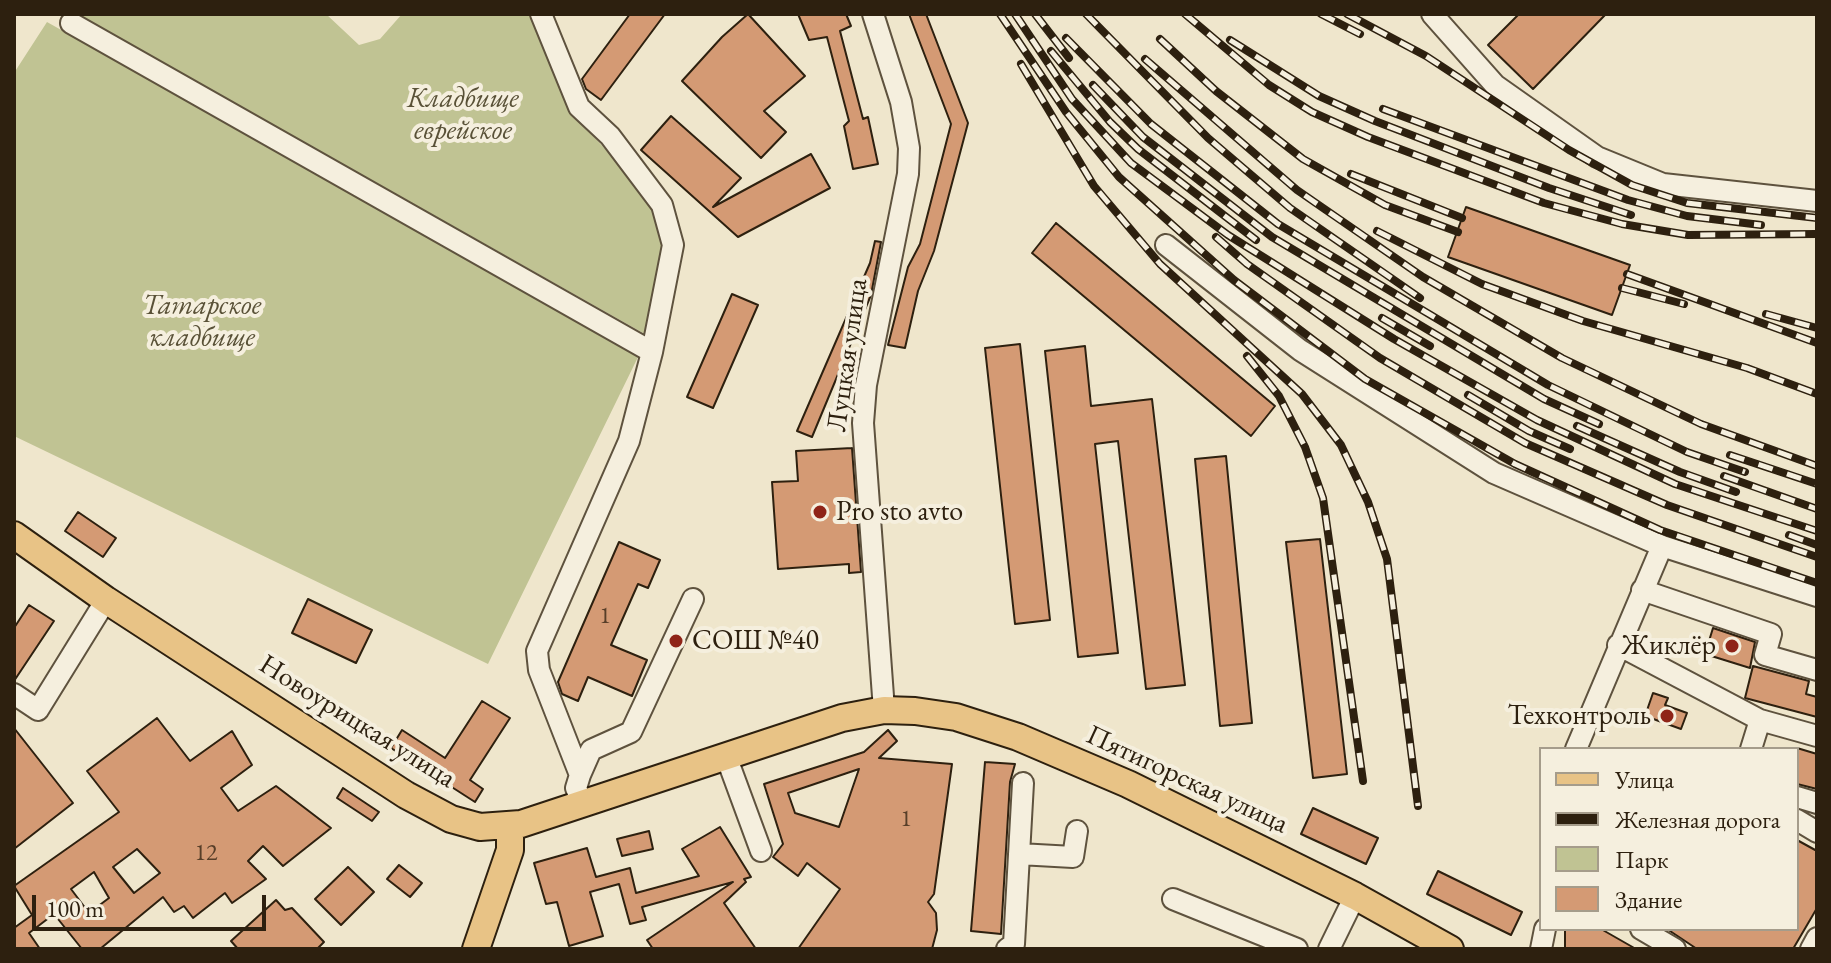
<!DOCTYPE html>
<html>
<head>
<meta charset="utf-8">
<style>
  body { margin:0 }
  #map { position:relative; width:1831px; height:963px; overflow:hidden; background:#efe6cc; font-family:"EB Garamond",serif }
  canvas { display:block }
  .frame { position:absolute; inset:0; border:16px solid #2d200f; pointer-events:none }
  .legend { position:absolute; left:1539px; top:747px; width:260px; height:184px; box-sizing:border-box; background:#f5efde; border:2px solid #a59c8b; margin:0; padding:10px 14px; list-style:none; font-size:24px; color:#2d200f }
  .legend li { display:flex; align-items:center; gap:16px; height:40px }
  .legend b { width:40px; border:2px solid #a59c8b }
  .scale { position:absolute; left:32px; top:895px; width:234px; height:36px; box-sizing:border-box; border:4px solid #2d200f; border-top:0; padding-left:10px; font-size:24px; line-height:28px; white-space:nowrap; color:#2d200f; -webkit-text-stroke:6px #f5efde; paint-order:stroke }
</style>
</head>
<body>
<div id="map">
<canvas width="1831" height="963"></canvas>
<div class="frame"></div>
<ul class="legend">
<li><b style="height:10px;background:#e8c386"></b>Улица</li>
<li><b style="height:10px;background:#2d200f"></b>Железная дорога</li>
<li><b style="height:22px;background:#c0c393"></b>Парк</li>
<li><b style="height:22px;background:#d49a74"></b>Здание</li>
</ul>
<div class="scale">100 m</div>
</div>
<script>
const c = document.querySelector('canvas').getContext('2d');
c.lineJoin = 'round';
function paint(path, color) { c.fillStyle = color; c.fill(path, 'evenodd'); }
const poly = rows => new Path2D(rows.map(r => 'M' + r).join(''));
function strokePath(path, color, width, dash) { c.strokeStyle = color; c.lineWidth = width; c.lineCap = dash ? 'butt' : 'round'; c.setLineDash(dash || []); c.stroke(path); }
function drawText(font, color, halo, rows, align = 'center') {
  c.font = font + ' "EB Garamond",serif'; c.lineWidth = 8; c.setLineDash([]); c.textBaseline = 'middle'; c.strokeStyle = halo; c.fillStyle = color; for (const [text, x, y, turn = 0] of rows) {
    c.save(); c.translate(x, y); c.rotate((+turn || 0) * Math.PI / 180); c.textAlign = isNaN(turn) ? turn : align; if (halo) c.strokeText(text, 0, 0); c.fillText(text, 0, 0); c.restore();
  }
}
const green = poly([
  [76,14,326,14,359,45,380,39,402,14,530,14,572,113,640,187,663,229,652,338],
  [47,22,639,355,488,664,14,436,14,73]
]);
const building = poly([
  [630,14,665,14,601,100,586,89,582,79,630,14],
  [748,14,805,76,764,111,786,132,761,158,682,81,722,37,748,14],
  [798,14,846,14,851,26,840,31,863,119,868,117,878,164,853,169,844,126,849,121,827,37,809,40,798,14],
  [909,14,926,14,968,123,934,251,918,291,905,348,888,345,908,267,920,244,951,124,909,14],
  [1519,14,1606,14,1533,89,1488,45,1519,14],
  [671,116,741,178,713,207,811,154,830,188,738,237,641,150,671,116],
  [1466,207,1630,265,1612,315,1448,257,1466,207],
  [1056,223,1275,406,1251,436,1032,253,1056,223],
  [875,241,881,242,871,295,812,437,797,431,870,263,875,241],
  [732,294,758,305,713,408,687,397,732,294],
  [1020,344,1050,620,1015,624,985,348,1020,344],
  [1085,346,1091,406,1152,399,1185,685,1146,689,1118,441,1095,444,1118,653,1078,657,1045,351,1085,346],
  [852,448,861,572,849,573,849,564,778,569,772,482,798,481,796,451,852,448],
  [1226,456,1252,723,1220,726,1195,459,1226,456],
  [78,512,116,538,103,557,65,531,78,512],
  [1320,539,1347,774,1313,778,1286,542,1320,539],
  [619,542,660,560,648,588,638,584,611,645,647,660,632,696,588,677,578,701,562,694,558,682,619,542],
  [308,599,372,630,356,663,292,633,308,599],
  [29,605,54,621,14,681,14,628,29,605],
  [1713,628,1755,642,1750,668,1705,654,1713,628],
  [1753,666,1809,681,1806,694,1817,697,1817,717,1745,698,1753,666],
  [1653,693,1668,698,1665,705,1687,713,1681,729,1645,716,1653,693],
  [482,701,510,718,470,780,483,789,475,802,391,748,402,730,445,758,482,701],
  [157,718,190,761,232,731,252,765,221,788,238,811,276,786,331,828,283,866,263,846,248,861,266,879,232,903,225,893,193,918,184,906,174,912,163,897,100,949,82,949,54,914,29,933,40,949,14,949,14,928,32,915,14,886,119,812,87,771,157,718],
  [137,849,160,873,134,893,113,867,137,849],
  [94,872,109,898,89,913,71,889,94,872],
  [14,728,73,803,14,849,14,728],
  [888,730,897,741,879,758,952,764,934,894,928,902,936,913,937,930,932,949,798,949,840,889,807,863,798,876,773,857,783,844,764,784,864,752,888,730],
  [859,769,839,827,795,813,788,793,859,769],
  [1797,748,1817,754,1817,789,1797,784,1797,748],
  [985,762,1015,764,1010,782,1001,934,971,931,985,762],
  [343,788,379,812,372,821,337,798,343,788],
  [1313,808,1378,838,1366,864,1301,834,1313,808],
  [720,827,751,877,744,879,746,882,724,903,756,949,653,949,647,940,733,882,642,907,646,920,630,924,619,884,590,892,603,936,569,946,557,902,546,904,534,863,587,848,596,877,630,868,636,893,699,876,682,849,720,827],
  [649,831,653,849,622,856,617,839,649,831],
  [1797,840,1817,851,1817,908,1793,949,1697,949,1667,929,1797,929,1797,840],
  [399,865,422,883,410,897,387,879,399,865],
  [348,867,374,892,341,925,315,899,348,867],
  [1438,871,1522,912,1511,935,1427,894,1438,871],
  [276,900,285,910,292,908,324,942,317,949,238,949,231,941,276,900],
  [1565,929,1601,929,1636,949,1565,949,1565,929]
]);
const minor = poly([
  [541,14,579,107,610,136,662,205,673,245,652,352,629,441,537,651,539,670,580,775,576,788,583,805],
  [873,14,901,102,909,148,908,174,866,385,863,423,884,710],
  [1432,14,1495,85,1597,157,1663,184,1817,201],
  [71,23,652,352],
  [1166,245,1300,350,1494,473,1662,546,1817,596],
  [1642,590,1771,634,1765,655,1817,670],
  [1618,645,1760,720,1751,749],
  [14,694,38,710,106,600],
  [1760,720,1817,736],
  [1576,749,1662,546],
  [726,756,761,851],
  [580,775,591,750,631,732,693,599],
  [1797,797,1817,803],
  [1797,820,1817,832],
  [1019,854,1073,857,1077,831],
  [1173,899,1297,949],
  [1641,929,1675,949],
  [1007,949,1014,944,1023,783],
  [1329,949,1355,896],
  [1541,949,1545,929],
  [1811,949,1817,938]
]);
const major = poly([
  [14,535,106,600,406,795,451,819,480,827,521,824,842,718,884,710,915,711,956,717,1018,737,1128,784,1355,896,1450,949],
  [476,949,510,850,510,825]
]);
const rail = poly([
  [1000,14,1066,112,1119,177,1234,280,1365,379,1515,464,1660,530,1817,583],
  [1015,14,1072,99,1131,163,1228,235,1394,339,1537,420,1675,484,1817,531],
  [1035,14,1069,58],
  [1086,14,1208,138,1290,208,1420,298],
  [1185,14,1269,85,1312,112,1368,137,1544,203,1622,224,1688,235,1817,234],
  [1321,14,1360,34],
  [1347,14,1426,56,1569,150,1632,185,1687,203,1817,218],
  [1066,38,1151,124,1278,224,1548,385,1687,452,1745,472],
  [1160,39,1216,91,1303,159,1385,205,1458,232],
  [1230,40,1319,96,1375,121,1549,188,1631,215],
  [1051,51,1110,122,1138,149,1256,240],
  [1145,59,1297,190,1423,277,1562,358,1701,424,1817,466],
  [1021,64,1094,186,1160,264,1302,394,1341,445,1368,502,1387,559,1418,806],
  [1093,85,1143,137,1272,237,1544,399,1599,424],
  [1383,109,1628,200,1687,216,1761,225],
  [1351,174,1462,218],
  [1377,231,1482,284,1583,321,1747,368,1817,394],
  [1216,237,1247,264,1380,358,1525,443,1667,505,1817,557],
  [1627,274,1817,343],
  [1622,288,1684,304],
  [1766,314,1817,328],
  [1382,318,1430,346],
  [1247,356,1279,396,1305,447,1323,498,1363,781],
  [1468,395,1529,431,1570,449],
  [1577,426,1680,472,1736,492],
  [1730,455,1817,484],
  [1724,476,1817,509],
  [1789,535,1817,545]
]);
const markers = [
  [820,512,8,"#8f2418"],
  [676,641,8,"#8f2418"],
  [1732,646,8,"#8f2418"],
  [1667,716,8,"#8f2418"]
];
const numberNames = [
  ["1",605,616],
  ["1",906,819],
  ["12",206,853]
];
const parkNames = [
  ["Кладбище",463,99],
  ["еврейское",463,131],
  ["Татарское",202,306],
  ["кладбище",202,338]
];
const streetNames = [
  ["Луцкая улица",848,355,-82],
  ["Новоурицкая улица",357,722,32],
  ["Пятигорская улица",1187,780,25]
];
const poiNames = [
  ["Pro sto avto",836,512],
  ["СОШ №40",692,641],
  ["Жиклёр",1716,646,"right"],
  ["Техконтроль",1651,716,"right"]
];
paint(green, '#c0c393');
paint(building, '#d49a74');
strokePath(building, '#2d200f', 2);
strokePath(minor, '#5e523e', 24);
strokePath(major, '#2d200f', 30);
strokePath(minor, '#f5efde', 20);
strokePath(major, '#e8c386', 26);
strokePath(rail, '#2d200f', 8);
strokePath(rail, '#f5efde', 5, [15]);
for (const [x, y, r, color] of markers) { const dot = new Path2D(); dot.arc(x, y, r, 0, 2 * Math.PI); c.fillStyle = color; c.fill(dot); strokePath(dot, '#f5efde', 3); }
drawText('24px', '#573e28', null, numberNames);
drawText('italic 28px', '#595137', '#f5efde', parkNames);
drawText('28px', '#2d200f', '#f5efde', streetNames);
drawText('28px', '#2d200f', '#f5efde', poiNames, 'left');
</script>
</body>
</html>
